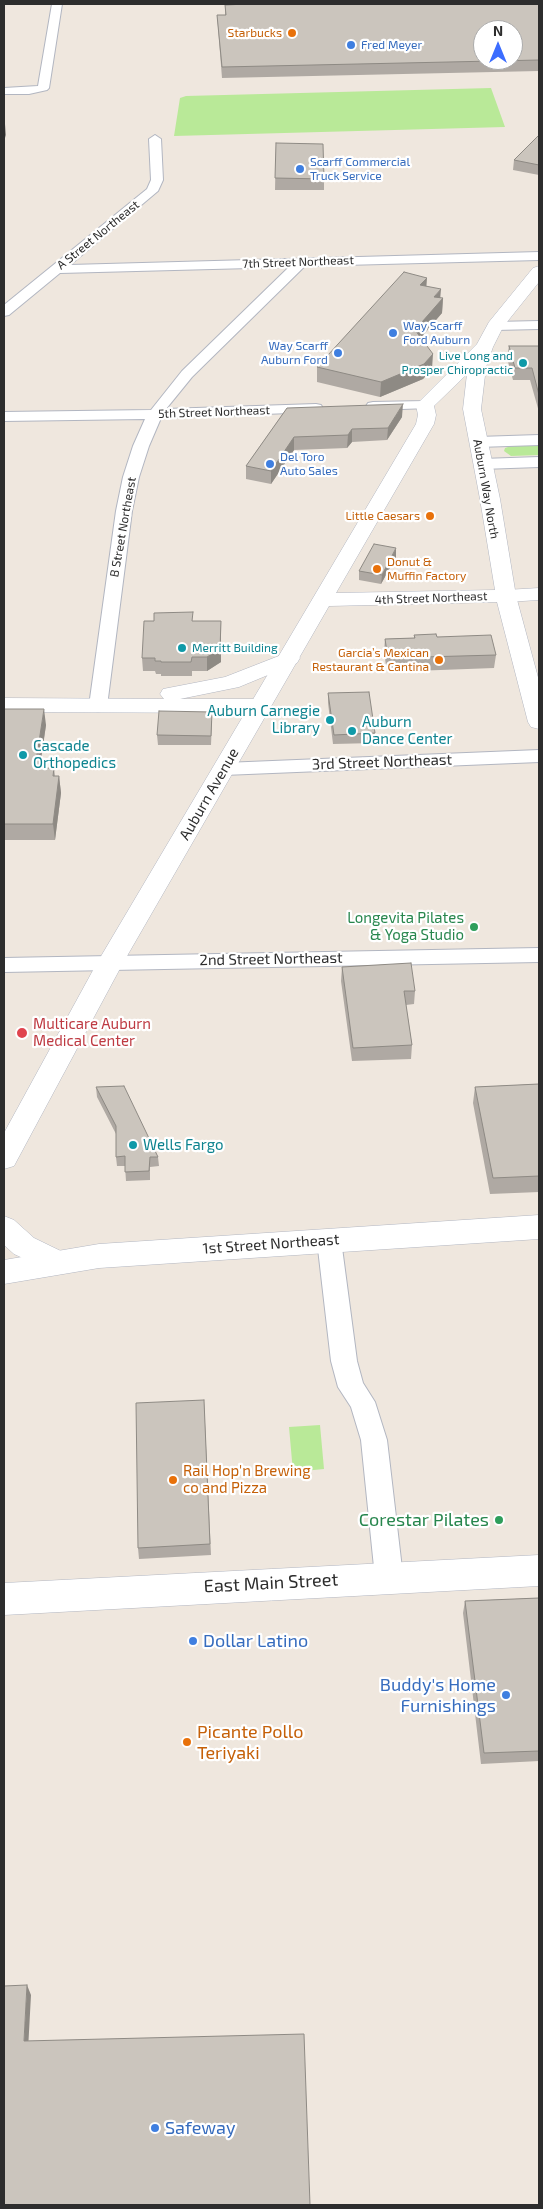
<!DOCTYPE html>
<html>
<head>
<meta charset="utf-8">
<style>
  body { margin:0 }
  #map { position:relative; width:543px; height:2209px; overflow:hidden; background:#efe7de; font-family:"Exo 2",sans-serif }
  canvas { display:block }
  .frame { position:absolute; inset:0; border:5px solid #2d2d2d; pointer-events:none }
  .north { position:absolute; left:473px; top:20px; width:50px; height:50px; box-sizing:border-box; background:#fff; border:1px solid #ababab; border-radius:50%; rotate:0deg; font-size:14px; font-weight:700; line-height:20px; text-align:center; color:#2d2d2d }
  .north::after { content:''; display:block; margin:auto; width:18px; height:22px; background:#3c6dff; clip-path:polygon(50% 0,100% 100%,50% 72%,0 100%) }
</style>
</head>
<body>
<div id="map">
<canvas width="543" height="2209"></canvas>
<div class="frame"></div>
<div class="north">N</div>
</div>
<script>
const c = document.querySelector('canvas').getContext('2d');
c.lineJoin = 'round';
function paint(path, color) { c.fillStyle = color; c.fill(path, 'evenodd'); }
const poly = rows => new Path2D(rows.map(r => 'M' + r).join(''));
function strokePath(path, color, width, dash) { c.strokeStyle = color; c.lineWidth = width; c.lineCap = dash ? 'butt' : 'round'; c.setLineDash(dash || []); c.stroke(path); }
function drawText(font, color, halo, rows, align = 'center') {
  c.font = font + ' "Exo 2",sans-serif'; c.lineWidth = 4.5; c.setLineDash([]); c.textBaseline = 'middle'; c.strokeStyle = halo; c.fillStyle = color; for (const [text, x, y, turn = 0] of rows) {
    c.save(); c.translate(x, y); c.rotate((+turn || 0) * Math.PI / 180); c.textAlign = isNaN(turn) ? turn : align; if (halo) c.strokeText(text, 0, 0); c.fillText(text, 0, 0); c.restore();
  }
}
const green = poly([
  [491,88,505,127,174,136,180,98,186,96],
  [539,445,539,455,511,456,504,451,505,448,511,446],
  [320,1425,324,1469,293,1472,289,1427]
]);
const minor = poly([
  [52,4,62,4,49,88,47,90,29,94,4,94,4,88,38,86,52,4],
  [155,135,161,139,163,180,158,191,70,265,539,252,539,260,305,266,192,377,166,409,316,404,321,405,323,408,321,411,316,412,161,418,149,446,139,477,132,511,107,706,104,710,98,712,92,710,89,706,116,511,123,477,133,446,145,419,4,421,4,412,151,410,182,371,289,267,60,273,9,315,4,316,4,305,147,189,151,180,149,139,155,135],
  [539,321,539,329,495,330,488,326,495,322,539,321],
  [425,401,430,402,432,405,430,408,373,410,368,409,366,406,368,403,373,402,425,401],
  [539,435,539,445,478,447,473,445,470,442,473,439,478,437,539,435],
  [539,457,539,467,482,469,476,467,474,464,476,461,482,459,539,457],
  [539,750,539,762,224,775,217,773,215,769,217,765,224,763,539,750],
  [539,948,539,962,4,972,4,958,539,948],
  [329,1230,337,1233,341,1240,357,1361,363,1383,375,1402,387,1440,403,1577,399,1586,389,1590,379,1586,375,1577,361,1440,351,1407,338,1387,331,1361,317,1240,321,1233,329,1230]
]);
const tertiary = poly([
  [539,588,539,600,506,602,499,600,496,596,499,592,506,590,539,588],
  [289,652,297,653,300,658,297,663,239,687,180,699,259,699,267,701,270,706,267,711,259,713,4,712,4,698,164,699,160,694,163,689,225,677,289,652],
  [539,1215,539,1239,99,1268,4,1284,4,1260,99,1244,539,1215]
]);
const secondary = poly([
  [539,266,539,282,503,327,493,347,486,367,481,409,500,499,516,596,539,681,539,729,531,727,528,722,497,602,329,606,123,963,14,1166,4,1169,4,1133,97,963,416,424,418,415,416,405,477,344,489,322,533,268,539,266],
  [467,374,463,409,480,499,495,590,336,593,434,424,436,415,434,406,467,374],
  [4,1216,14,1220,34,1238,67,1254,72,1262,67,1270,57,1274,14,1254,4,1245,4,1216],
  [539,1555,539,1586,4,1615,4,1583,539,1555]
]);
const wall = poly([
  [247,4,539,6,539,71,222,78,217,15,225,15,225,5],
  [539,135,539,175,513,170,514,160],
  [276,143,324,179,324,190,275,190],
  [426,286,440,298,443,298,442,313,421,338,432,369,423,379,380,397,317,382,317,367],
  [509,346,539,346,539,412,530,380,513,380,507,358],
  [287,408,402,417,387,440,352,442,347,448,294,450,271,484,246,479,246,466],
  [396,557,381,584,359,580,359,571],
  [193,621,221,634,221,662,207,671,192,671,192,676,161,676,161,674,156,674,155,671,143,671,142,658],
  [414,635,437,637,496,655,494,668,387,672,384,652,385,639,414,638],
  [328,693,375,733,375,743,333,744,328,703],
  [4,709,46,725,40,768,54,768,55,776,59,776,61,793,55,840,4,840],
  [212,721,211,745,158,745,157,735],
  [342,967,415,991,414,1004,406,1005,412,1045,411,1059,352,1061,341,981],
  [539,1084,539,1192,490,1194,473,1103,475,1087],
  [96,1087,158,1157,159,1166,150,1167,150,1180,126,1181,125,1166,117,1166,116,1157,116,1134,97,1097],
  [204,1400,211,1555,139,1559,138,1548],
  [539,1598,539,1761,481,1764,463,1613,465,1601]
]);
const shadedWall = poly([
  [5,124,6,135,4,141,4,126],
  [427,278,426,292,420,285],
  [441,289,440,301,443,298,442,313,414,345,415,330,434,297],
  [433,354,432,369,423,379,380,397,381,382],
  [403,404,402,417,387,440,388,428],
  [352,429,352,442,347,448,348,435],
  [294,437,294,450,271,484,271,471],
  [396,548,396,557,381,584,382,575],
  [221,621,221,662,207,671,207,657],
  [44,709,46,725,37,784,35,768],
  [59,776,61,793,55,840,53,824],
  [27,1985,31,1995,28,2050,24,2041]
]);
const building = poly([
  [247,4,538,4,539,6,539,60,222,67,217,15,226,15,225,5,247,4],
  [483,30,513,30,513,60,483,60,483,30],
  [539,135,539,165,514,160,539,135],
  [276,143,323,144,324,179,275,178,276,143],
  [404,272,427,278,420,285,441,289,434,297,443,298,415,330,433,354,424,364,381,382,317,367,404,272],
  [509,346,539,346,539,395,532,368,515,368,509,346],
  [403,404,388,428,352,429,348,435,294,437,271,471,246,466,287,408,403,404],
  [374,544,396,548,382,575,359,571,374,544],
  [193,612,192,621,221,621,220,649,207,657,192,657,191,662,161,662,161,661,155,661,155,658,142,658,144,621,154,621,154,613,193,612],
  [436,634,437,637,491,635,496,655,388,658,385,639,415,638,414,635,436,634],
  [369,692,375,733,334,735,328,693,369,692],
  [4,709,44,709,35,768,54,768,53,776,59,776,53,824,4,824,4,709],
  [159,711,212,712,211,736,157,735,159,711],
  [411,963,415,991,404,991,412,1045,353,1048,342,967,411,963],
  [539,1084,539,1176,493,1178,475,1087,539,1084],
  [124,1086,158,1157,150,1157,149,1171,125,1172,125,1156,116,1157,116,1126,96,1087,124,1086],
  [204,1400,210,1544,138,1548,136,1403,204,1400],
  [539,1598,539,1751,484,1753,465,1601,539,1598],
  [27,1985,24,2041,304,2034,310,2205,4,2205,4,1986,27,1985]
]);
const markers = [
  [292,33,5,"#e8710a"],
  [351,45,5,"#3f7fe0"],
  [300,169,5,"#3f7fe0"],
  [393,333,5,"#3f7fe0"],
  [338,353,5,"#3f7fe0"],
  [523,363,5,"#0f9aa8"],
  [270,464,5,"#3f7fe0"],
  [430,516,5,"#e8710a"],
  [377,569,5,"#e8710a"],
  [182,648,5,"#0f9aa8"],
  [439,660,5,"#e8710a"],
  [330,720,5,"#0f9aa8"],
  [352,731,5,"#0f9aa8"],
  [23,755,5,"#0f9aa8"],
  [474,927,5,"#2e9e5b"],
  [22,1033,6,"#e0444e"],
  [133,1145,5,"#0f9aa8"],
  [173,1480,5,"#e8710a"],
  [499,1520,5,"#2e9e5b"],
  [193,1641,5,"#3f7fe0"],
  [506,1695,5,"#3f7fe0"],
  [187,1742,5,"#e8710a"],
  [155,2128,5,"#3f7fe0"]
];
const farFoodnames = [
  ["Starbucks",282,33],
  ["Little Caesars",420,516],
  ["Donut &",387,562,"left"],
  ["Muffin Factory",387,576,"left"],
  ["Garcia’s Mexican",429,653],
  ["Restaurant & Cantina",429,667]
];
const farShopnames = [
  ["Fred Meyer",361,45],
  ["Scarff Commercial",310,162],
  ["Truck Service",310,176],
  ["Way Scarff",403,326],
  ["Ford Auburn",403,340],
  ["Way Scarff",328,346,"right"],
  ["Auburn Ford",328,360,"right"],
  ["Del Toro",280,457],
  ["Auto Sales",280,471]
];
const farStreetnames = [
  ["A Street Northeast",98,235,-39],
  ["7th Street Northeast",298,262,-2],
  ["5th Street Northeast",214,412,-2],
  ["Auburn Way North",486,489,80],
  ["B Street Northeast",123,527,-80],
  ["4th Street Northeast",431,598,-2]
];
const farCulturenames = [
  ["Live Long and",513,356],
  ["Prosper Chiropractic",513,370],
  ["Merritt Building",192,648,"left"]
];
const cultureNames = [
  ["Auburn Carnegie",320,711,"right"],
  ["Library",320,728,"right"],
  ["Auburn",362,722],
  ["Dance Center",362,739],
  ["Cascade",33,746],
  ["Orthopedics",33,763],
  ["Wells Fargo",143,1145]
];
const streetNames = [
  ["3rd Street Northeast",382,762,-2],
  ["Auburn Avenue",209,794,-60],
  ["2nd Street Northeast",271,959,-1],
  ["1st Street Northeast",271,1244,-4]
];
const leisureNames = [
  ["Longevita Pilates",464,918],
  ["& Yoga Studio",464,935]
];
const healthNames = [
  ["Multicare Auburn",33,1024],
  ["Medical Center",33,1041]
];
const foodNames = [
  ["Rail Hop'n Brewing",183,1471],
  ["co and Pizza",183,1488]
];
const nearLeisurenames = [
  ["Corestar Pilates",489,1520]
];
const nearStreetnames = [
  ["East Main Street",271,1583,-3]
];
const nearShopnames = [
  ["Dollar Latino",203,1641],
  ["Buddy's Home",496,1685,"right"],
  ["Furnishings",496,1706,"right"],
  ["Safeway",165,2128]
];
const nearFoodnames = [
  ["Picante Pollo",197,1732],
  ["Teriyaki",197,1753]
];
paint(green, '#b9e998');
strokePath(minor, '#b2b6c1', 2);
strokePath(tertiary, '#b2b6c1', 1);
strokePath(secondary, '#b2b6c1', 1);
paint(minor, '#fff');
paint(tertiary, '#fff');
paint(secondary, '#fff');
paint(wall, '#afa9a3');
paint(shadedWall, '#8e8a84');
paint(building, '#cbc5bd');
strokePath(building, '#8e8a84', 1);
for (const [x, y, r, color] of markers) { const dot = new Path2D(); dot.arc(x, y, r, 0, 2 * Math.PI); c.fillStyle = color; c.fill(dot); strokePath(dot, '#fff', 2); }
drawText('12px', '#c56008', '#fff', farFoodnames, 'right');
drawText('12px', '#366cbe', '#fff', farShopnames, 'left');
drawText('12px', '#2d2d2d', '#fff', farStreetnames);
drawText('12px', '#0d838f', '#fff', farCulturenames, 'right');
drawText('15px', '#0d838f', '#fff', cultureNames, 'left');
drawText('15px', '#2d2d2d', '#fff', streetNames);
drawText('15px', '#27864d', '#fff', leisureNames, 'right');
drawText('15px', '#be3a42', '#fff', healthNames, 'left');
drawText('15px', '#c56008', '#fff', foodNames, 'left');
drawText('18px', '#27864d', '#fff', nearLeisurenames, 'right');
drawText('18px', '#2d2d2d', '#fff', nearStreetnames);
drawText('18px', '#366cbe', '#fff', nearShopnames, 'left');
drawText('18px', '#c56008', '#fff', nearFoodnames, 'left');
</script>
</body>
</html>
